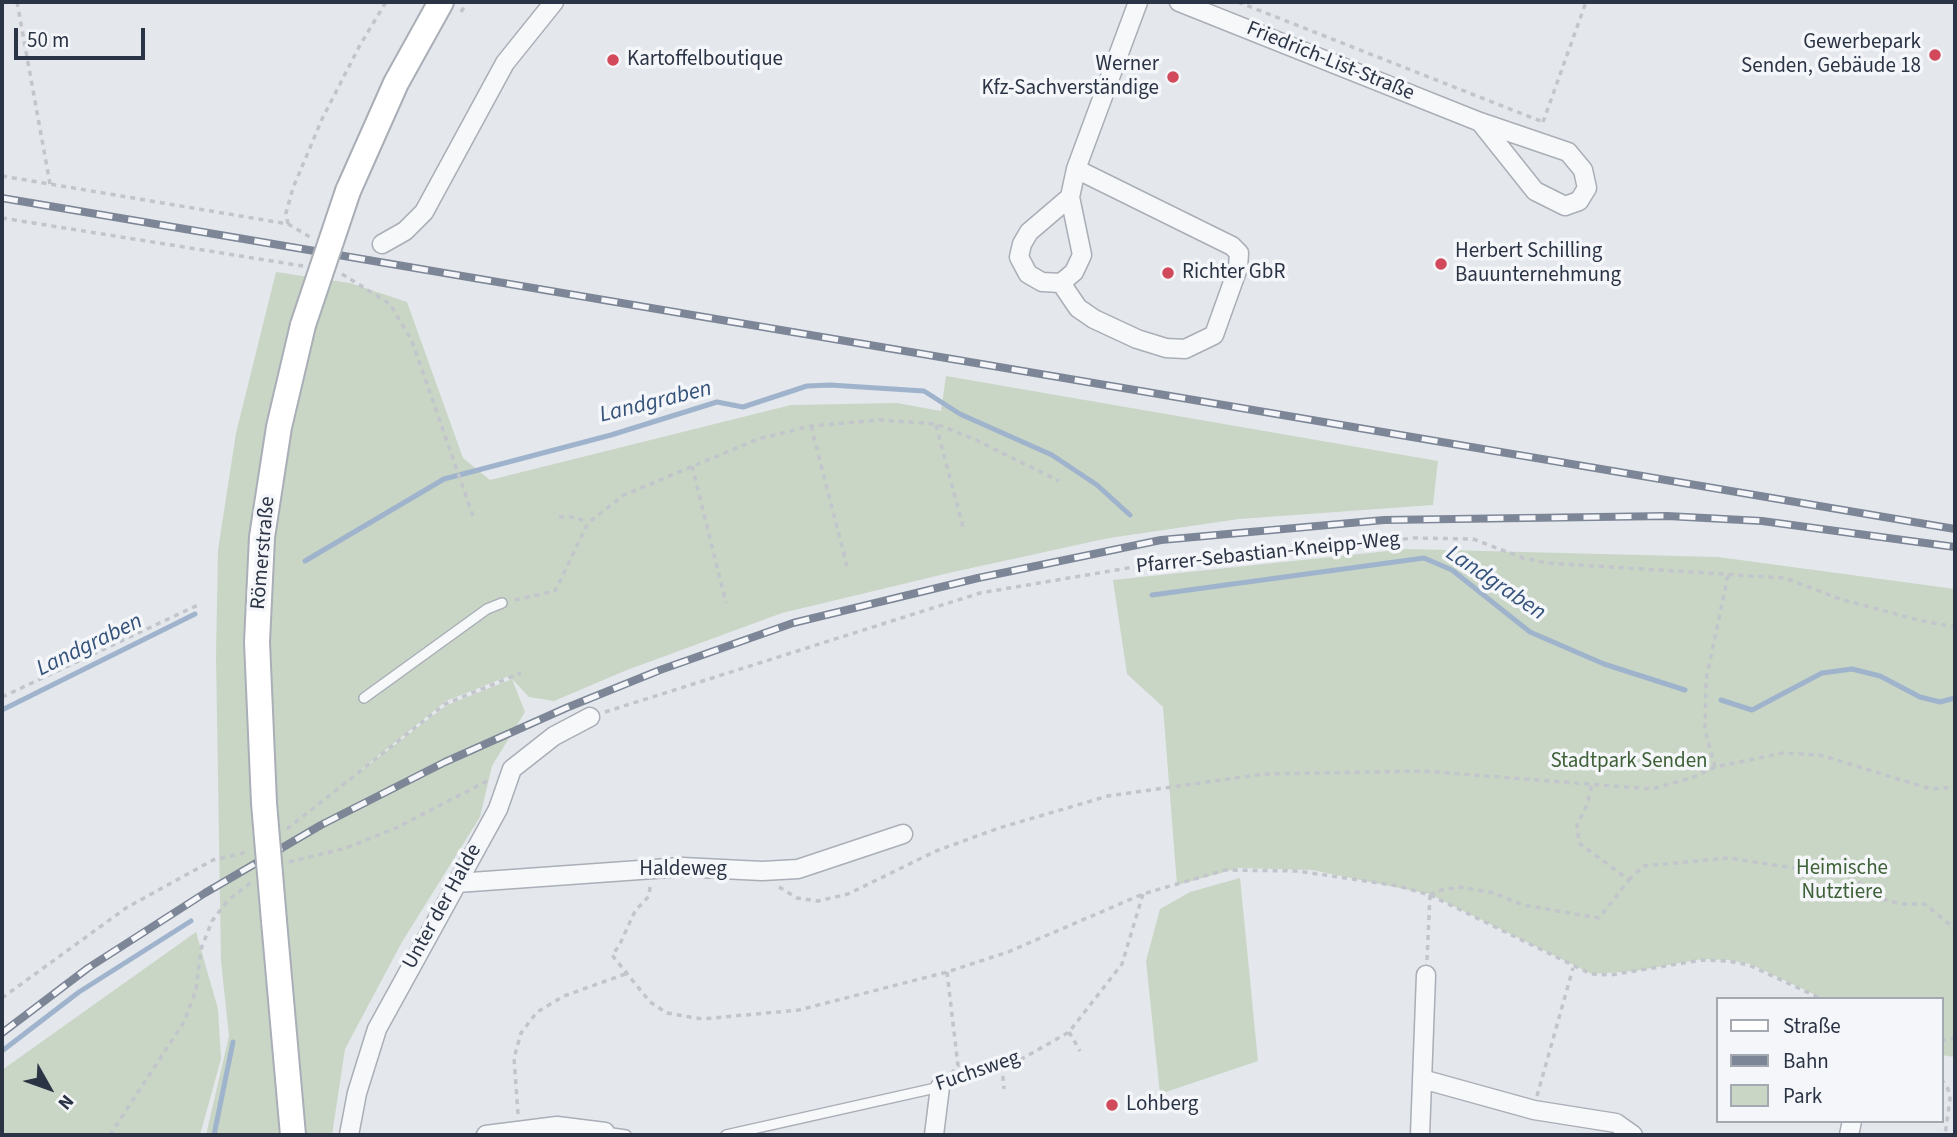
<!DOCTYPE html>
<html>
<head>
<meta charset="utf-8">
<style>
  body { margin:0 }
  #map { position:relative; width:1957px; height:1137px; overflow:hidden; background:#e4e7ec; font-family:"Source Sans 3",sans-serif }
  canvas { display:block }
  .frame { position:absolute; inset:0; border:4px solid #2b3445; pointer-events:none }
  .legend { position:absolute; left:1716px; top:997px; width:228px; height:126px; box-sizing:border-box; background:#f4f6f9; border:2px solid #a4a8b1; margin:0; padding:9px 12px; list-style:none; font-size:21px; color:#2b3445 }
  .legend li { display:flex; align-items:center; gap:14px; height:35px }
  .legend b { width:35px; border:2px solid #a4a8b1 }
  .north { position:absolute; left:14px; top:1053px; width:70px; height:70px; -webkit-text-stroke:5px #f4f6f9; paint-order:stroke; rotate:130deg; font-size:19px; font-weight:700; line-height:28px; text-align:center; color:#2b3445 }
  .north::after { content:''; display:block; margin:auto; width:24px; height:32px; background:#2b3445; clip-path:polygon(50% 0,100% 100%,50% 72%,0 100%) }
  .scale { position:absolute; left:14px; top:28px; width:131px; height:32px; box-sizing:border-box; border:4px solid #2b3445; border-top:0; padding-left:9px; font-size:21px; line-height:24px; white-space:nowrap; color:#2b3445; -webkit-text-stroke:5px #f4f6f9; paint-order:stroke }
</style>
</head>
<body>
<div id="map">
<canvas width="1957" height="1137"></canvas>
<div class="frame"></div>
<ul class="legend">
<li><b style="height:9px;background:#fff"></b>Straße</li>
<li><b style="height:9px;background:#7d8696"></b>Bahn</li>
<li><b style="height:19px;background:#c9d6c5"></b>Park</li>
</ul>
<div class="north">N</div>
<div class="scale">50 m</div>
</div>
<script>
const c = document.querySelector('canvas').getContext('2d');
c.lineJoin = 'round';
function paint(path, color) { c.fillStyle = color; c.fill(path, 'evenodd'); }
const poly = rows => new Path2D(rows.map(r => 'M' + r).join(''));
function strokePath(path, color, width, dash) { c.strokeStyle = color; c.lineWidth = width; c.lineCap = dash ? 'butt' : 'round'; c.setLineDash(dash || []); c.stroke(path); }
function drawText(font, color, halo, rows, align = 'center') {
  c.font = font + ' "Source Sans 3",sans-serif'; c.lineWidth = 7; c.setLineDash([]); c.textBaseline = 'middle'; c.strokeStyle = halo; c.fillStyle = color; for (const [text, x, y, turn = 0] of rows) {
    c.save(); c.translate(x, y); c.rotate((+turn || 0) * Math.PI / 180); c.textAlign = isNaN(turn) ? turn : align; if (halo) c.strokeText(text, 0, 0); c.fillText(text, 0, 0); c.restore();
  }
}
const green = poly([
  [276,272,350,283,407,302,463,458,490,480,791,405,897,403,941,411,946,376,1438,461,1433,505,1239,519,1109,538,953,572,782,613,627,670,554,701,529,697,512,679,525,712,492,766,480,817,402,942,345,1049,332,1135,206,1135,229,1036,221,961,216,656,218,550,236,433],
  [509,676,512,679,447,705,351,778,446,701],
  [1407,549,1718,557,1955,589,1955,1057,1941,1055,1941,999,1824,999,1750,964,1728,960,1702,959,1635,971,1592,974,1429,894,1312,870,1239,868,1177,885,1163,707,1127,674,1113,580],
  [1240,878,1258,1061,1160,1094,1146,961,1160,909,1190,892],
  [196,932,218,1009,221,1059,200,1135,2,1135,2,1070]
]);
const stream = poly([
  [305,561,444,479,611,435,717,402,743,407,807,386,830,385,924,391,960,414,1052,455,1097,485,1130,515],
  [1152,595,1424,558,1452,570,1530,632,1604,664,1685,690],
  [1721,700,1752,710,1822,673,1852,669,1880,676,1920,697,1940,702,1955,698],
  [2,710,195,614],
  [2,1051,79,992,191,921],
  [214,1135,233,1042]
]);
const path = poly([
  [17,2,50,184],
  [1238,2,1543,122],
  [461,12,467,2],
  [1543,122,1586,2],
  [2,176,288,224,310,237],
  [2,218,303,266],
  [288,224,286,213,293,188,322,119,360,45,386,2],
  [342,274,390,304,412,341,474,519],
  [936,425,963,527],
  [811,426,847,566],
  [692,466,726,603],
  [559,517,576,517,587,523],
  [515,600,555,591,588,523,624,495,758,439,811,426,880,420,936,424,974,439,1059,481],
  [2,697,198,605],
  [605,712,980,593,1140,566,1414,538,1473,539,1523,558,1547,563,1785,578,1840,599,1918,620,1955,627],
  [1715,767,1705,730,1706,680,1728,575],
  [287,829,445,704,521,673],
  [289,862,346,848,396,828,491,779],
  [1629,880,1643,866,1729,858,1794,868,1842,870,1880,898,1900,904,1925,904,1955,929],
  [650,887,649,896,635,911,619,946,612,955,650,1002,667,1013,702,1019,799,1010,947,972,1008,952,1143,894,1225,870,1298,871,1398,886,1430,895,1591,974,1610,975,1702,960,1728,961,1749,965,1822,999],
  [779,887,797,898,818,901,848,894,936,851,999,828,1108,796,1264,774,1423,771,1652,789,1694,777,1715,767,1783,753,1820,755,1931,789,1955,787],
  [1430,895,1437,891,1460,887,1494,893,1523,905,1599,918,1629,880,1579,843,1577,825,1587,805,1592,783],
  [1427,960,1430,895],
  [947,972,958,1066,950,1075],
  [2,998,126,908,213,860,248,852],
  [1069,1032,1080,1051],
  [1941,1041,1955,1038],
  [1002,1066,1004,1089],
  [1941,1079,1948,1089,1950,1099,1945,1135],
  [954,1082,1020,1060,1069,1032,1122,964,1143,894],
  [1537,1096,1573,968],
  [518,1114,514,1058,521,1033,537,1012,564,996,628,973],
  [110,1135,184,1022,196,990,201,949,212,921,228,900,252,882]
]);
const lane = poly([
  [364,698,487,609,502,603],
  [605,1132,626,1135],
  [726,1135,940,1087]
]);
const street = poly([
  [1179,2,1480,122,1568,152,1583,170,1587,188,1579,201,1565,206,1535,191,1480,122],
  [1070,197,1029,232,1022,244,1019,257,1028,274,1042,282,1061,283,1074,272,1082,255,1070,197,1076,169,1138,2],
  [382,244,405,231,424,212,505,63,554,2],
  [1061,283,1078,308,1094,319,1137,339,1166,348,1185,349,1214,335,1238,268,1239,253,1232,246,1076,169],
  [457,883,682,867,762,871,798,869,903,834],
  [1422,1079,1534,1110,1616,1123,1633,1135],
  [349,1135,357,1093,377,1029,498,809,512,769,554,736,590,717],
  [486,1135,557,1126,605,1132],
  [934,1135,940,1087],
  [1420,1135,1426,975],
  [1849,1135,1852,1121]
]);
const secondary = poly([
  [348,191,396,83,441,2],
  [264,803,257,642,262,537,279,427,303,325],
  [274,921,293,1135]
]);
const rail = poly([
  [2,198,1955,529],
  [2,1033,88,968,205,893,321,825,445,762,566,708,660,670,793,623,978,578,1161,540,1384,520,1667,516,1762,521,1955,547]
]);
const secondaryBridge = poly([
  [303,325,348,191],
  [264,803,274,921]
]);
const markers = [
  [1935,55,7,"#d1495b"],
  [613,60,7,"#d1495b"],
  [1173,77,7,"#d1495b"],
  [1441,264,7,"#d1495b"],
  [1168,273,7,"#d1495b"],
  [1112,1105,7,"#d1495b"]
];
const poiNames = [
  ["Gewerbepark",1921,43,"right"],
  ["Senden, Gebäude 18",1921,67,"right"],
  ["Kartoffelboutique",627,60],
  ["Werner",1159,65,"right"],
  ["Kfz-Sachverständige",1159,89,"right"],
  ["Herbert Schilling",1455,252],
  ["Bauunternehmung",1455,276],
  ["Richter GbR",1182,273],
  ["Lohberg",1126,1105]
];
const streetNames = [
  ["Friedrich-List-Straße",1330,62,22],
  ["Römerstraße",264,553,-85],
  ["Pfarrer-Sebastian-Kneipp-Weg",1268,554,-6],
  ["Haldeweg",683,870],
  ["Unter der Halde",443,907,-61],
  ["Fuchsweg",978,1072,-19]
];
const parkNames = [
  ["Stadtpark Senden",1629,762],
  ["Heimische",1842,869],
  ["Nutztiere",1842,893]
];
const waterNames = [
  ["Landgraben",656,403,-14],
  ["Landgraben",1495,584,34],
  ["Landgraben",90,646,-26]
];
paint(green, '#c9d6c5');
strokePath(stream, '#9fb4cc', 5);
strokePath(lane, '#a9aeb7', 12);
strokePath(street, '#a9aeb7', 21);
strokePath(secondary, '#a9aeb7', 28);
strokePath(path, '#c2c5cb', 3.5, [5, 5]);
strokePath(lane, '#f7f8fa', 9);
strokePath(street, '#f7f8fa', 18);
strokePath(secondary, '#fff', 24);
strokePath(rail, '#7d8696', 8);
strokePath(rail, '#f4f6f9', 5, [16]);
strokePath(secondaryBridge, '#a9aeb7', 28, []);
strokePath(secondaryBridge, '#fff', 24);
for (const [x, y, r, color] of markers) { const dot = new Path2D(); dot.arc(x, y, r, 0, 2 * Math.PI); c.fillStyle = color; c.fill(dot); strokePath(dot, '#f4f6f9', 2.5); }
drawText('21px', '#2b3445', '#f4f6f9', poiNames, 'left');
drawText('21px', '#2b3445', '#f4f6f9', streetNames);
drawText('21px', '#3f6138', '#f4f6f9', parkNames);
drawText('italic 23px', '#34527a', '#f4f6f9', waterNames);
</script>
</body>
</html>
